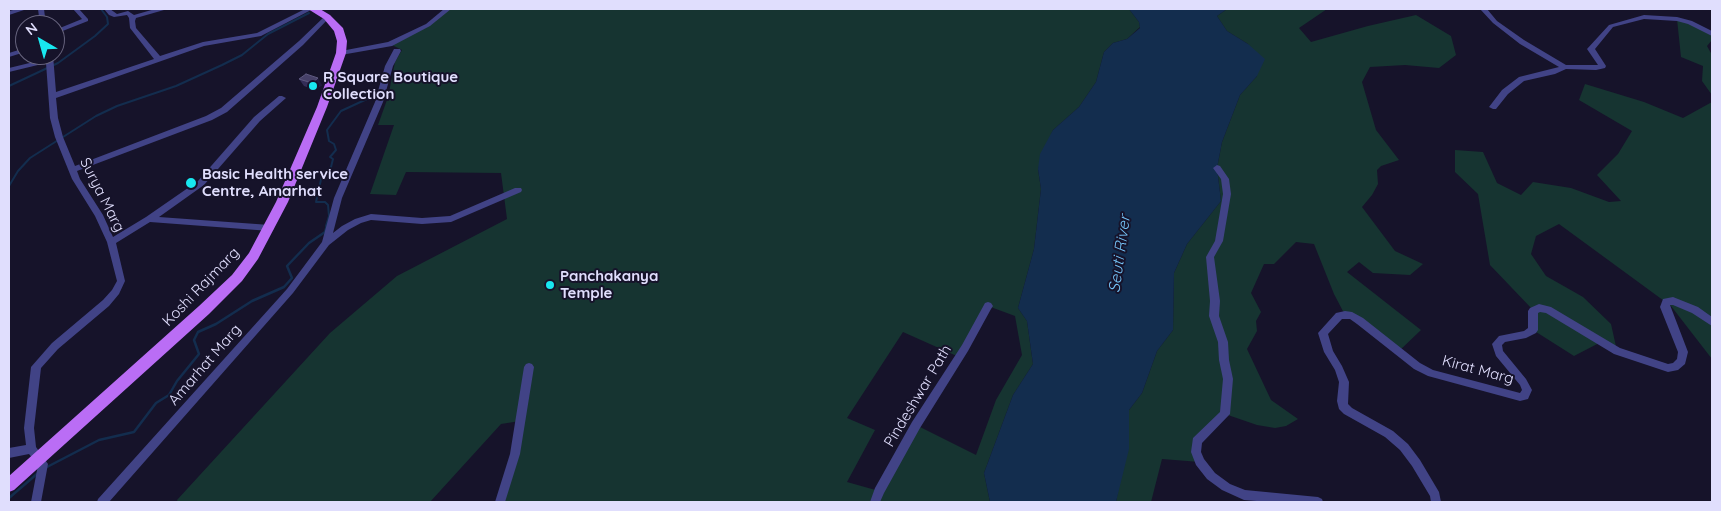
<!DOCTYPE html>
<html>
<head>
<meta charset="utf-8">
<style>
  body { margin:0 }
  #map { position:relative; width:1721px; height:511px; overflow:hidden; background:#16132a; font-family:Quicksand,sans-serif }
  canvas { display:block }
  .frame { position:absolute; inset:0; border:10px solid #e0defd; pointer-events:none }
  .north { position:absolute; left:15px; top:15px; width:50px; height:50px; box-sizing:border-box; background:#16132a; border:1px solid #67647e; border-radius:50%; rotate:322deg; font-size:14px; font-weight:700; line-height:20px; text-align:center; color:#e0defd }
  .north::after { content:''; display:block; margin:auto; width:18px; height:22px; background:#18e8f0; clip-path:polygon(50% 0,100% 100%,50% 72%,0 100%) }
</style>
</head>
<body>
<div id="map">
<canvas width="1721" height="511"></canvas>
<div class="frame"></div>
<div class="north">N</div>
</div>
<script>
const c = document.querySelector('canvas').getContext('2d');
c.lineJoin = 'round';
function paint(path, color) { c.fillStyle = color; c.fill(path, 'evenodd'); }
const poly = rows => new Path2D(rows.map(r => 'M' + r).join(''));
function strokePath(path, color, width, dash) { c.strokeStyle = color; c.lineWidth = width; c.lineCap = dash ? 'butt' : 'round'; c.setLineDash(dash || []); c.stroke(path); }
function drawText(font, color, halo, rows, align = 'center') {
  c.font = font + ' Quicksand,sans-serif'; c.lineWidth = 4; c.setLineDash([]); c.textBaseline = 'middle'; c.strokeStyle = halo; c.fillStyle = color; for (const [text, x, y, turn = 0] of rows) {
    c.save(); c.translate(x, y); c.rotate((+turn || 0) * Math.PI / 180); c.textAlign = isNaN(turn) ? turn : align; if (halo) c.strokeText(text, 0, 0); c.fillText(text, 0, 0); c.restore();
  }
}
const green = poly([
  [448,9,1129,9,1139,22,1140,27,1127,39,1113,43,1104,52,1096,82,1079,107,1053,130,1038,169,1041,189,1034,249,1018,308,1027,321,1033,364,1013,395,984,473,990,502,500,502,514,454,520,421,501,424,430,502,178,502,177,500,330,333,397,276,507,219,501,173,406,172,396,195,370,194,394,125,378,125,388,97,395,62,402,50,390,44,410,36],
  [988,306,1015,316,1022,355,996,400,976,455,916,425,879,491,847,482,875,430,847,418,903,332,959,357],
  [1227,9,1327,9,1299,28,1311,42,1368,26,1416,15,1451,36,1456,55,1439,68,1405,65,1370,67,1362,82,1376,130,1399,160,1381,166,1377,170,1378,184,1372,195,1362,207,1395,251,1423,264,1410,275,1373,273,1359,262,1347,272,1421,330,1398,352,1345,315,1334,294,1314,244,1296,242,1274,264,1264,264,1251,293,1261,312,1256,321,1257,331,1247,349,1271,400,1298,419,1286,426,1275,428,1257,425,1225,414,1197,441,1200,462,1162,459,1151,502,1116,502,1129,429,1129,410,1142,393,1157,351,1173,330,1174,273,1187,244,1221,201,1217,168,1222,142,1240,95,1257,76,1248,44,1227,31,1217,16],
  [1677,19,1690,22,1712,34,1712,40,1707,46,1712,55,1712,95,1702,81,1703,66,1681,57],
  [1585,84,1644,102,1683,118,1712,102,1712,359,1671,306,1559,224,1536,236,1531,254,1546,276,1583,297,1611,324,1617,351,1601,342,1574,356,1533,330,1533,310,1490,265,1478,194,1455,172,1455,150,1483,152,1497,183,1521,195,1533,182,1571,188,1609,202,1621,201,1597,175,1618,154,1632,131,1579,100]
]);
const water = poly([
  [1129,9,1227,9,1217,16,1227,31,1248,44,1265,59,1257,76,1240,95,1222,142,1217,168,1221,201,1187,244,1174,273,1173,330,1157,351,1142,393,1129,410,1129,449,1116,502,990,502,984,473,1013,395,1033,364,1027,321,1018,308,1034,249,1041,189,1038,169,1040,154,1053,130,1079,107,1096,82,1104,52,1113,43,1127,39,1140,28,1139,22]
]);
const streamFar1 = poly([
  [9,86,58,63,95,36,108,24,107,17,101,9],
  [9,186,18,171,30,158,96,116,117,106,176,86,222,65,242,55,268,34,309,13],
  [326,226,329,216,328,205,325,202,316,202,322,175,331,167,333,159,330,157,336,150,334,144,329,141,327,130,341,111,380,93]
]);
const stream = poly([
  [47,467,99,440,134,432,156,403,169,395,177,381,199,354,194,340,198,332,216,324,252,301,284,287,292,278,287,266,309,243,325,232,327,225],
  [9,498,38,473]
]);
const minor = poly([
  [17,9,27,9,9,15,9,11,17,9],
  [38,9,44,9,46,25,40,25,38,9],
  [73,9,79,9,88,19,88,21,55,34,55,30,82,19,73,9],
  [104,9,110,9,117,14,128,11,134,15,155,9,165,9,164,10,136,18,135,21,136,28,160,56,203,42,257,33,305,9,313,9,261,36,204,46,56,98,58,118,63,137,75,166,206,116,221,108,299,41,325,16,329,16,330,17,303,45,227,112,212,120,77,171,80,179,103,215,113,237,146,217,198,181,254,117,279,96,282,96,286,98,260,121,204,185,159,217,270,225,274,228,273,230,270,231,150,222,116,243,125,281,119,294,109,306,58,349,41,368,34,428,36,447,48,464,41,502,31,502,38,465,29,454,9,458,9,448,26,445,24,428,31,367,52,343,103,300,112,290,117,281,107,242,95,216,72,179,55,137,50,118,46,63,9,72,9,68,46,59,45,55,53,55,56,92,154,59,130,28,129,18,127,15,114,17,109,15,104,9],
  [444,9,451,9,430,26,392,46,341,55,337,53,341,51,388,42,426,24,444,9],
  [1480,9,1487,9,1497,21,1524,40,1566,65,1598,65,1587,49,1609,25,1644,15,1677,17,1692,21,1712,31,1712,36,1688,24,1677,21,1644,19,1613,27,1595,49,1606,66,1605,68,1596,70,1566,69,1555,74,1524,81,1508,94,1496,109,1493,109,1489,107,1502,90,1519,77,1559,67,1520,44,1493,23,1480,9],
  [25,48,25,52,9,57,9,53,25,48],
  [394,49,400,49,401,51,393,66,383,102,342,198,333,233,342,226,355,219,371,214,422,218,450,216,515,188,521,188,522,190,521,192,451,222,422,224,371,220,361,223,348,230,329,245,293,293,109,502,97,502,98,499,287,289,322,242,334,198,375,102,385,66,394,49],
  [1217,165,1220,166,1229,179,1231,194,1223,241,1214,257,1220,301,1219,316,1228,342,1229,360,1233,379,1230,414,1202,443,1201,452,1204,459,1215,473,1230,484,1245,490,1318,497,1322,499,1323,502,1269,502,1244,500,1222,490,1207,479,1196,465,1191,452,1193,438,1220,412,1223,379,1219,360,1218,342,1209,316,1210,301,1206,257,1215,241,1223,194,1221,179,1213,168,1217,165],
  [1673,297,1698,307,1712,317,1712,326,1692,313,1673,305,1670,305,1688,352,1685,364,1678,370,1668,372,1614,354,1546,313,1540,312,1538,313,1538,330,1536,333,1526,338,1505,342,1502,345,1503,351,1526,379,1532,390,1528,399,1520,401,1428,376,1414,369,1357,324,1350,319,1342,319,1328,334,1333,351,1342,366,1349,382,1348,404,1352,408,1393,431,1408,444,1420,460,1439,492,1441,502,1431,502,1430,496,1412,466,1400,450,1385,437,1344,414,1339,409,1337,401,1339,382,1335,370,1324,352,1318,333,1336,313,1345,311,1352,312,1363,318,1420,363,1433,370,1520,393,1522,390,1520,385,1496,356,1492,344,1499,336,1524,331,1528,328,1528,311,1530,308,1539,304,1551,307,1620,348,1668,364,1673,363,1677,359,1678,352,1660,307,1663,299,1673,297],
  [988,302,991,303,993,306,991,309,968,351,920,428,884,493,880,502,870,502,875,488,912,422,962,345,985,303,988,302],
  [529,363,532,364,534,367,520,454,505,502,495,502,510,454,524,367,526,364,529,363]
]);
const primary = poly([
  [308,9,320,9,330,15,343,28,347,41,346,53,327,107,288,202,258,259,242,281,209,314,14,490,9,492,9,476,199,306,232,275,249,253,276,202,317,107,336,53,337,41,334,31,324,19,308,9]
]);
const wall = poly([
  [299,79,322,85,315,90,304,86]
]);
const shadedWall = poly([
  [318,78,322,85,315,90,312,83]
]);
const building = poly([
  [306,74,318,78,312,83,299,79,306,74]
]);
const markers = [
  [313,86,5,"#18e8f0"],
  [191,183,6,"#18e8f0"],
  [550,285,5,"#18e8f0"]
];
const poiNames = [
  ["R Square Boutique",323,77],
  ["Collection",323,94],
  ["Basic Health service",202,174],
  ["Centre, Amarhat",202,191],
  ["Panchakanya",560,276],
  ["Temple",560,293]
];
const streetNames = [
  ["Surya Marg",102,195,63],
  ["Koshi Rajmarg",201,287,-46],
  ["Amarhat Marg",205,365,-49],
  ["Kirat Marg",1478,370,15],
  ["Pindeshwar Path",918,396,-59]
];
const waterNames = [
  ["Seuti River",1120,254,-82]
];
paint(green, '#163431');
paint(water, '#132d4e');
strokePath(streamFar1, '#132d4e', 2);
strokePath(stream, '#132d4e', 2.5);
paint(minor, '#414386');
paint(primary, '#ba6df5');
paint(wall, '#332d57');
paint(shadedWall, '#201b3d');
paint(building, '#464068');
strokePath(building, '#5e5980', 1);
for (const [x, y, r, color] of markers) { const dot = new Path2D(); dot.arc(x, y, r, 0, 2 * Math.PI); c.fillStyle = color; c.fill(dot); strokePath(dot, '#16132a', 2); }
drawText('bold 15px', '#e0defd', '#16132a', poiNames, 'left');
drawText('15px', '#e0defd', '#16132a', streetNames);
drawText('italic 16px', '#74c2f6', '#16132a', waterNames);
</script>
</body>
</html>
